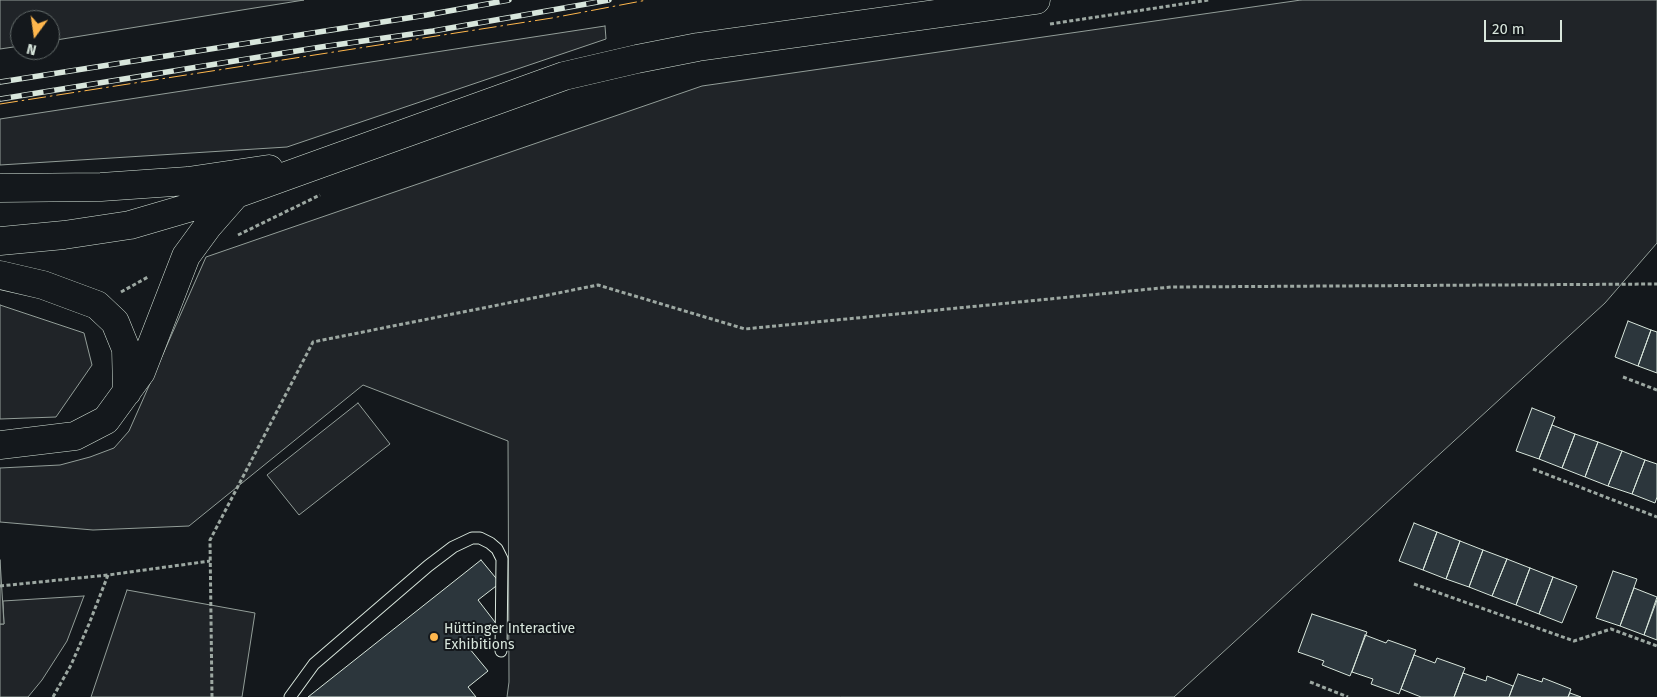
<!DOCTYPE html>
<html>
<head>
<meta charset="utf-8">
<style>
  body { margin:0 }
  #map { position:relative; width:1657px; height:697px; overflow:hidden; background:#14181c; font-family:"Fira Sans",sans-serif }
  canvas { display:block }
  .north { position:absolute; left:10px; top:10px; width:50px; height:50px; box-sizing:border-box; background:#14181c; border:1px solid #626a69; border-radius:50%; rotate:194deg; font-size:14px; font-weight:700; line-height:20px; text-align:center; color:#d8e6dc }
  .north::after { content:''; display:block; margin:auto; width:18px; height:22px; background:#ffb74d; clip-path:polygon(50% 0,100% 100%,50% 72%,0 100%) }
  .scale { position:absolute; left:1484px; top:20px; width:78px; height:22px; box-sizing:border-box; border:2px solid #d8e6dc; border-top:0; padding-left:6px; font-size:15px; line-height:18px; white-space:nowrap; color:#d8e6dc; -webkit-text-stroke:4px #14181c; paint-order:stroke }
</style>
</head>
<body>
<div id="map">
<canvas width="1657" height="697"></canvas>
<div class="north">N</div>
<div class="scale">20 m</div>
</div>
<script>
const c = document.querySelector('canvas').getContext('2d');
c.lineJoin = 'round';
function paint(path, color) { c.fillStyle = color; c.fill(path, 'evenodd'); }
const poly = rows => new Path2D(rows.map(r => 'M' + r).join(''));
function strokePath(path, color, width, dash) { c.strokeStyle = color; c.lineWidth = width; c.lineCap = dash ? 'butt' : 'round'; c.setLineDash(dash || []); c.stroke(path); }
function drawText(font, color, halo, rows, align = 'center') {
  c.font = font + ' "Fira Sans",sans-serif'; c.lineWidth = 4; c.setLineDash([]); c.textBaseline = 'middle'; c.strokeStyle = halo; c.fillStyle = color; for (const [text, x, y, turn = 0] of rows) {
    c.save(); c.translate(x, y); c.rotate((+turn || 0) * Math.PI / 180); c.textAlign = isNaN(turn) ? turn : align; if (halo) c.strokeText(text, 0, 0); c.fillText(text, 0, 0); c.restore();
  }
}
const green = poly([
  [0,0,304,0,50,41,50,20,20,20,20,46,0,49,0,0],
  [1301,0,1657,0,1657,243,1605,303,1174,697,507,697,509,682,508,441,363,385,189,526,93,530,0,522,0,468,60,465,90,457,114,448,129,431,206,257,702,86,1301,0],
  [605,26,606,39,287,147,0,165,0,119,605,26],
  [0,305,84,333,92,365,56,417,0,419,0,305],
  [358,403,390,444,299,515,267,475,358,403],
  [127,590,255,613,242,697,91,697,127,590],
  [84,596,67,641,42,680,28,697,0,697,0,624,4,624,3,601,84,596]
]);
const parking = poly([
  [0,560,4,624,0,624,0,560]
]);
const building = poly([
  [1628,321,1651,330,1638,366,1615,357,1628,321],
  [1651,330,1657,332,1657,373,1638,366,1651,330],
  [1532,408,1555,417,1539,459,1516,451,1532,408],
  [1552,425,1575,434,1562,468,1539,459,1552,425],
  [1575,434,1598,442,1585,477,1562,468,1575,434],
  [1598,442,1622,451,1608,486,1585,477,1598,442],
  [1622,451,1645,460,1632,494,1608,486,1622,451],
  [1645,460,1657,464,1657,497,1655,503,1632,494,1645,460],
  [1414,523,1437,532,1423,570,1399,561,1414,523],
  [1437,532,1460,541,1446,579,1423,570,1437,532],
  [1460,541,1483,550,1469,587,1446,579,1460,541],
  [1483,550,1507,559,1492,596,1469,587,1483,550],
  [1507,559,1530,568,1516,605,1492,596,1507,559],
  [481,560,500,583,478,600,498,626,469,648,488,671,468,687,476,697,308,697,481,560],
  [1530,568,1553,577,1539,614,1516,605,1530,568],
  [1613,571,1637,579,1620,626,1596,618,1613,571],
  [1553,577,1577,586,1562,623,1539,614,1553,577],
  [1634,588,1657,597,1644,635,1620,626,1634,588],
  [1657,600,1657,640,1644,635,1657,600],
  [1312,614,1367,632,1350,676,1322,665,1324,661,1298,652,1312,614],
  [1365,635,1386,643,1388,640,1416,650,1399,694,1371,684,1373,679,1352,672,1365,635],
  [1414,655,1435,663,1437,658,1465,668,1454,697,1421,697,1401,689,1414,655],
  [1463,673,1486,681,1487,676,1513,686,1509,697,1454,697,1463,673],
  [1518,674,1542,682,1543,678,1571,689,1568,697,1509,697,1518,674],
  [1570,693,1581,697,1568,697,1570,693]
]);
const path = poly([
  [1050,24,1209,0],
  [238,235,320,195],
  [121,292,148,277],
  [1623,377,1657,390],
  [1533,469,1657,517],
  [1414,584,1574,641,1611,629,1657,646],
  [0,586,108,575],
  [1310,682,1348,697],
  [53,697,71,665,89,624,108,575,210,561],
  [212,697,210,540,313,342,598,285,745,329,1171,287,1657,284]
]);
const service = poly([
  [290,697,314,664,428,566,453,547,472,538,480,538,490,543,497,549,502,559,501,651]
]);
const secondary = poly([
  [0,188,101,187,188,181,269,169],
  [0,241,64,235,130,225,236,194,564,76,637,59,698,47,1036,0],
  [0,275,43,285,97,305,115,322,126,349,127,392],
  [0,445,75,436,106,420,141,372,186,256,208,226,236,194]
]);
const rail = poly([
  [0,82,427,15,509,0],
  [0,99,321,47,433,31,609,0]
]);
const power = poly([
  [0,104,552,18,647,0]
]);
const markers = [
  [434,637,5,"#ffb74d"]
];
const poiNames = [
  ["Hüttinger Interactive",444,629],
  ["Exhibitions",444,645]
];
paint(green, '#202428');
strokePath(green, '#939e99', 1);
paint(parking, '#24282b');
strokePath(parking, '#939e99', 1);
paint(building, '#2c363c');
strokePath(building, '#d8e6dc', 1);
strokePath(service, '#d8e6dc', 13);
strokePath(secondary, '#d8e6dc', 29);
strokePath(path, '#9da8a2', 3, [4, 2.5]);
strokePath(service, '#14181c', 11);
strokePath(secondary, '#14181c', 28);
strokePath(rail, '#d8e6dc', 5.5);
strokePath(rail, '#14181c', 4, [11]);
strokePath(power, '#ffb74d', 1, [18, 4, 2.5, 4]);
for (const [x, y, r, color] of markers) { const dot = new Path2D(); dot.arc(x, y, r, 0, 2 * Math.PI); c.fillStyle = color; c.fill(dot); strokePath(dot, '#14181c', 2); }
drawText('14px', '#d8e6dc', '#14181c', poiNames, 'left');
</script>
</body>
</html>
